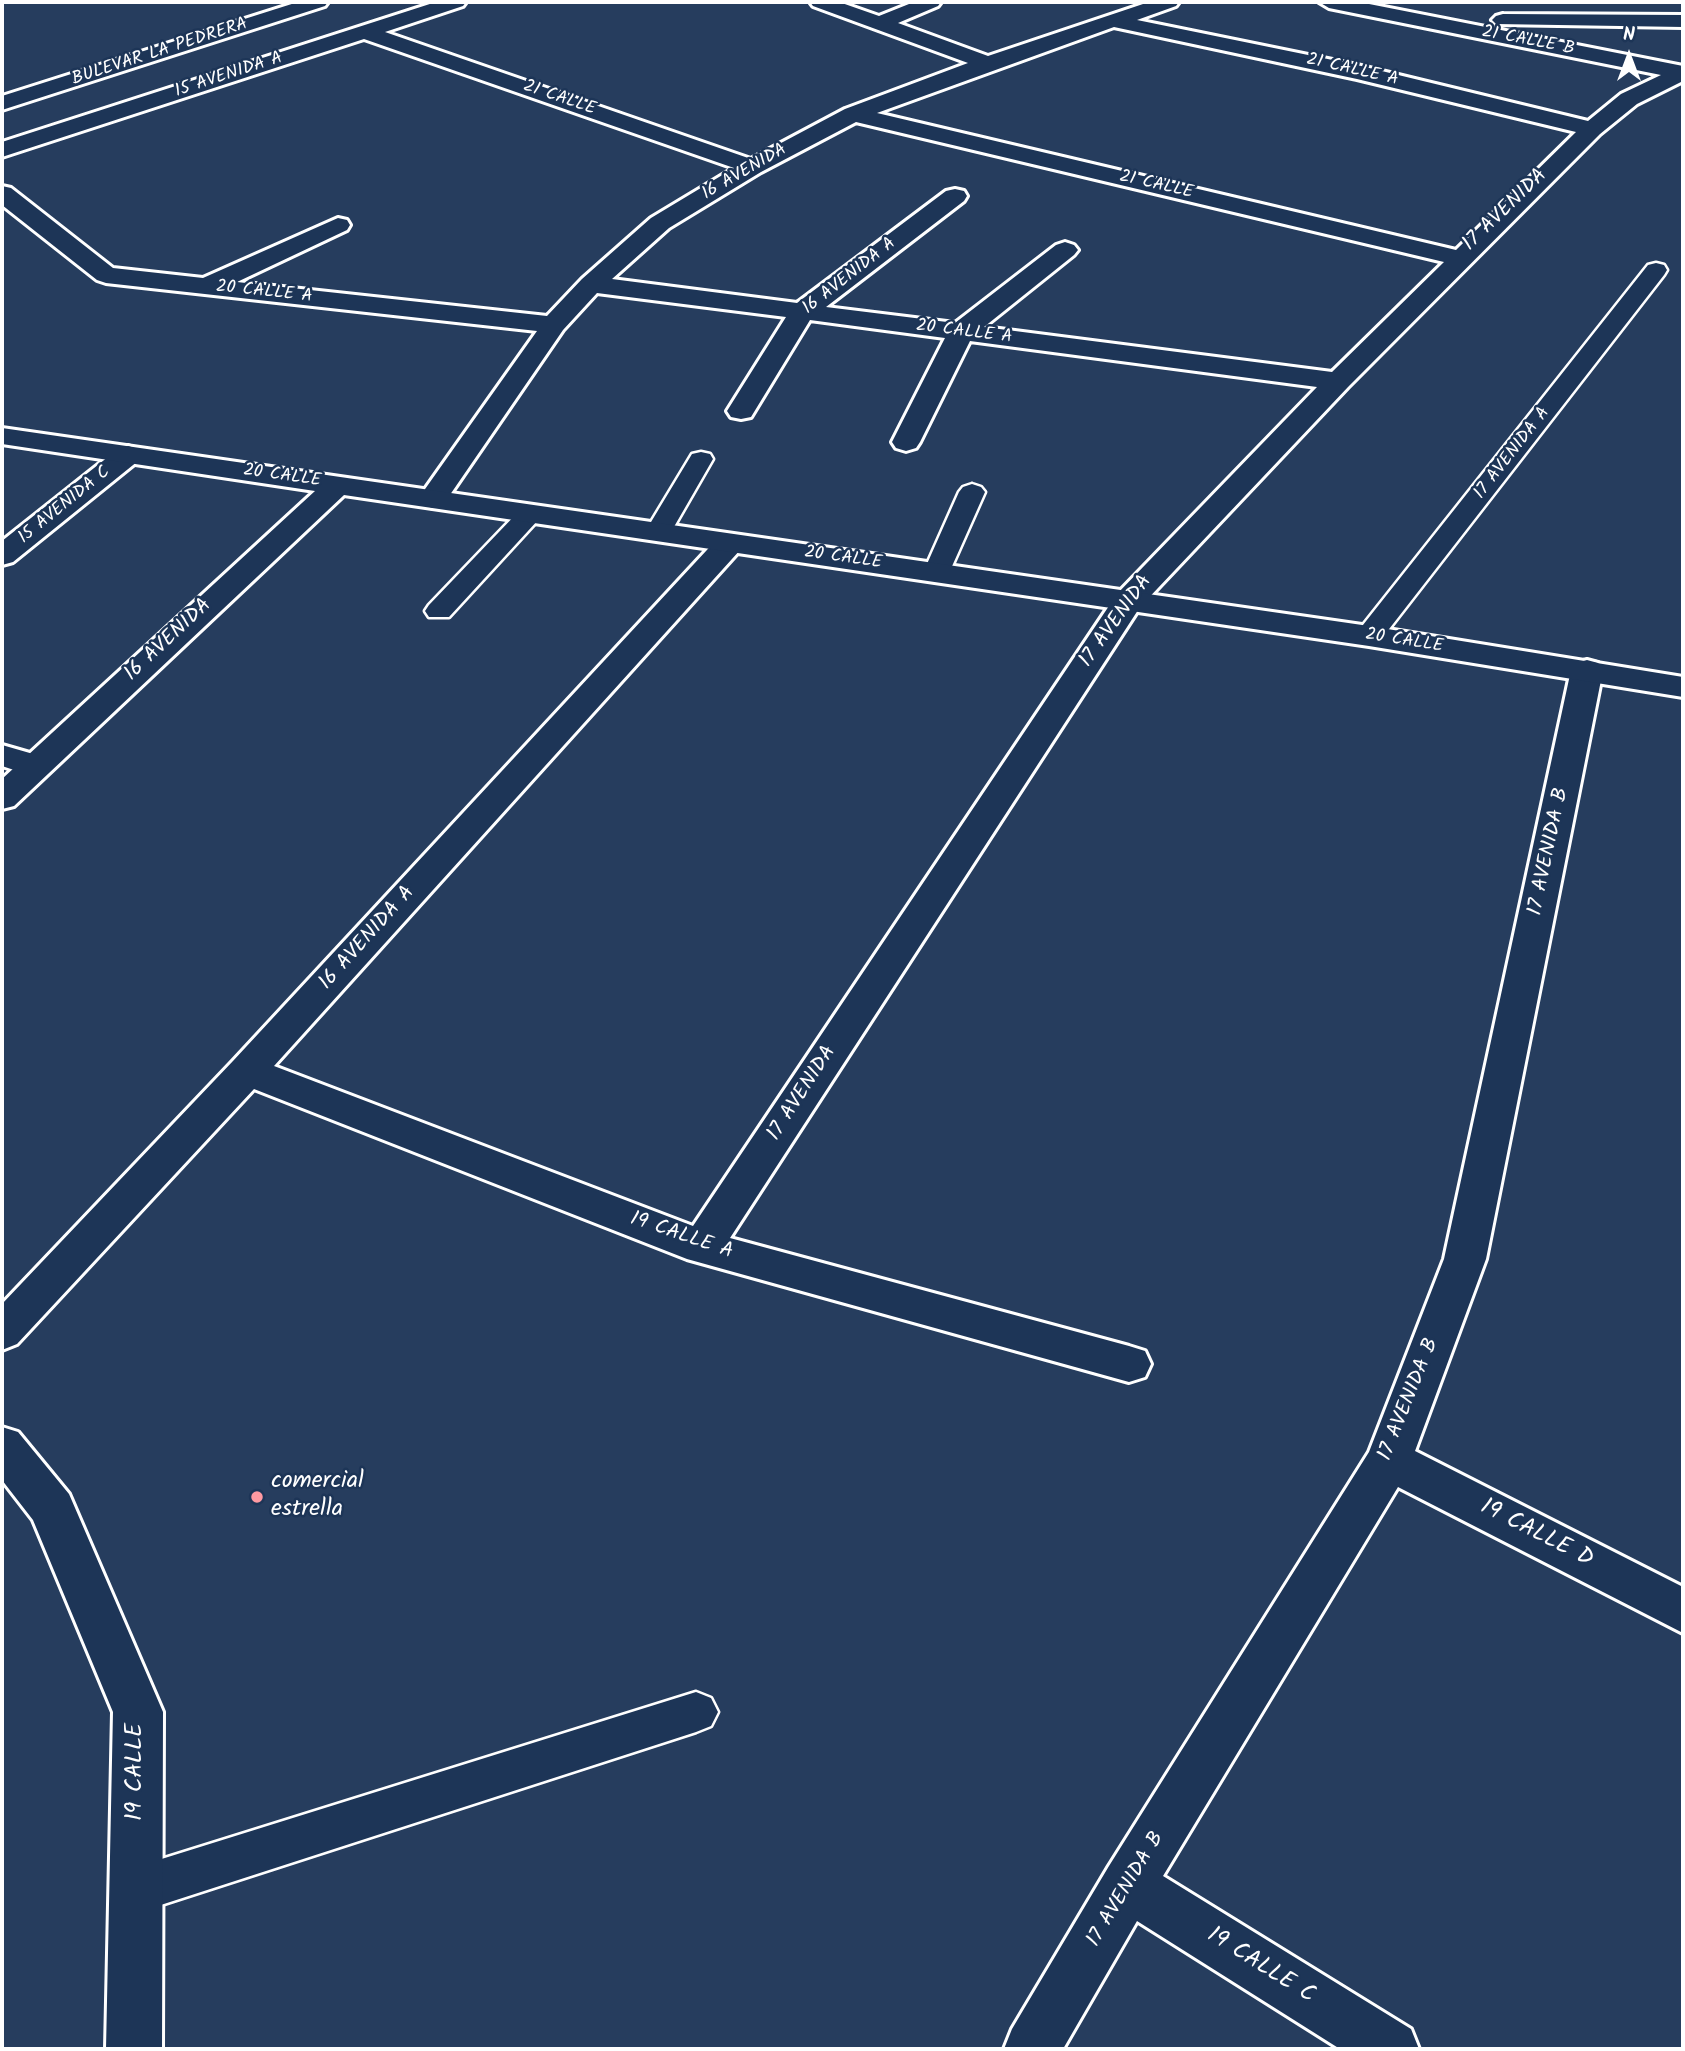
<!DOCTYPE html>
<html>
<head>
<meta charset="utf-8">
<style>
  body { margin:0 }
  #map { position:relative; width:1685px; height:2051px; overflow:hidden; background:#263d5e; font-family:Kalam,sans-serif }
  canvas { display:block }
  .frame { position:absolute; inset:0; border:4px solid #fff; pointer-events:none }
  .north { position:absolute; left:1594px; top:21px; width:70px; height:70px; -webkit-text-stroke:5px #1d3557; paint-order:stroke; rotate:0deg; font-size:19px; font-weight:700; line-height:28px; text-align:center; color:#fff }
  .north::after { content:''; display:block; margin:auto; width:24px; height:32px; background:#fff; clip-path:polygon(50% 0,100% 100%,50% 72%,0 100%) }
</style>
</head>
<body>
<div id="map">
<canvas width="1685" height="2051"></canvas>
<div class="frame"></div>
<div class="north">N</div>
</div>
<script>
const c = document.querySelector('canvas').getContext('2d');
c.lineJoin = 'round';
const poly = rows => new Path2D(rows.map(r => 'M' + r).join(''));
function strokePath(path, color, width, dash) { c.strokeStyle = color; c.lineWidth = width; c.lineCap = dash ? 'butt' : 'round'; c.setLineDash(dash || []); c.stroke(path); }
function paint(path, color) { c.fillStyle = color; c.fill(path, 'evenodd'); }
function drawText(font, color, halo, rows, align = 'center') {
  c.font = font + ' Kalam,sans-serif'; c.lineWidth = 5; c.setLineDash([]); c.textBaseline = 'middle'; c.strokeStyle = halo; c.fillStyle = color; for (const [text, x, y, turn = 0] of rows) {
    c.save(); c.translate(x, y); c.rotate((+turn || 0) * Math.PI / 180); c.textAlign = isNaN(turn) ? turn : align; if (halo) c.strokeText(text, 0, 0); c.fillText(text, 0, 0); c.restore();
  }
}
const lane = poly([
  [1656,263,1664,265,1667,270,1664,275,1379,642,1359,642,1355,636,1359,630,1648,265,1656,263],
  [701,452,710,454,713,459,671,532,667,537,649,537,645,532,689,459,692,454,701,452],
  [972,484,981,487,985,492,949,573,945,579,927,579,923,573,959,492,963,487,972,484],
  [530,506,539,509,543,514,539,519,449,617,429,617,425,611,429,605,521,509,530,506],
  [696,1692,711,1698,718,1712,711,1726,696,1732,136,1913,120,1906,113,1890,120,1874,136,1867,696,1692]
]);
const street = poly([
  [436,2,466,2,463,6,385,32,751,159,845,109,968,63,813,6,810,2,839,2,879,16,914,2,941,2,938,6,898,23,988,56,1149,2,1179,2,1176,6,1137,20,1357,65,1588,121,1621,94,1661,75,1329,8,1319,2,1359,2,1683,66,1683,81,1637,104,1600,134,1348,387,1140,607,730,1238,1129,1346,1145,1351,1151,1364,1145,1377,1129,1382,687,1259,254,1089,17,1344,2,1350,2,1304,233,1061,719,537,730,534,741,537,745,543,741,549,274,1066,693,1226,1117,594,1317,387,970,341,920,442,916,448,906,451,896,448,892,442,945,338,810,320,751,417,741,419,731,417,727,411,786,317,597,293,563,330,443,505,433,508,423,505,418,499,537,331,106,283,97,280,2,205,2,186,11,188,113,268,203,278,338,218,347,220,350,225,347,230,237,282,547,316,582,279,651,218,734,168,364,39,2,157,2,142,436,2],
  [1114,27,1357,79,1576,132,1456,250,877,113,1114,27],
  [856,122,1444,262,1332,372,984,327,1074,255,1078,250,1074,245,1065,242,1056,245,955,323,826,307,964,201,967,196,964,191,955,189,946,191,797,303,612,279,669,228,761,172,856,122],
  [1503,14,1683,15,1683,27,1496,24,1492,20,1496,16,1503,14],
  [128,446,138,449,142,455,138,461,13,562,2,565,2,541,118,449,128,446],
  [1587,660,1598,663,1603,670,1486,1259,1415,1451,1683,1587,1683,1633,1398,1487,1163,1876,1411,2029,1419,2049,1340,2049,1137,1921,1063,2049,1004,2049,1012,2029,1109,1866,1369,1452,1444,1259,1571,670,1576,663,1587,660],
  [2,745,47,758,52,766,47,774,35,777,2,766,2,745]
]);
const secondary = poly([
  [2,428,1369,626,1683,677,1683,697,1369,646,344,495,14,806,2,809,2,779,315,491,2,444,2,428],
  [2,1427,18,1432,69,1494,163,1712,162,2049,106,2049,113,1712,33,1520,2,1480,2,1427]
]);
const primary = poly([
  [298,2,328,2,325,6,2,110,2,96,298,2]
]);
const markers = [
  [257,1497,7,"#ff9aa2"]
];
const farStreetnames = [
  ["21 CALLE B",1528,42,11],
  ["BULEVAR LA PEDRERA",160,53,-18],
  ["21 CALLE A",1352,71,13],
  ["15 AVENIDA A",229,76,-18],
  ["21 CALLE",559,99,19],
  ["16 AVENIDA",745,173,-30],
  ["21 CALLE",1156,186,13],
  ["16 AVENIDA A",850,277,-38],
  ["20 CALLE A",264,293,6],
  ["20 CALLE A",964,333,7],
  ["17 AVENIDA A",1513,454,-52],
  ["20 CALLE",282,477,8],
  ["15 AVENIDA C",65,506,-39],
  ["20 CALLE",843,559,8],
  ["20 CALLE",1404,642,9]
];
const streetNames = [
  ["17 AVENIDA",1506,211,-44],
  ["17 AVENIDA",1117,622,-54],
  ["16 AVENIDA",169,641,-43],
  ["17 AVENIDA B",1550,852,-78],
  ["16 AVENIDA A",368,939,-48],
  ["17 AVENIDA",803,1094,-57],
  ["19 CALLE A",681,1237,19],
  ["17 AVENIDA B",1410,1400,-68],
  ["17 AVENIDA B",1127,1890,-59]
];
const nearPoinames = [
  ["comercial",271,1483],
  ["estrella",271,1511]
];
const nearStreetnames = [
  ["19 CALLE D",1536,1535,27],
  ["19 CALLE",137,1772,-90],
  ["19 CALLE C",1260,1967,32]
];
strokePath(lane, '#fff', 5);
strokePath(street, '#fff', 6);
strokePath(secondary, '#fff', 6);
strokePath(primary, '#fff', 6);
paint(lane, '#1d3557');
paint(street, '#1d3557');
paint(secondary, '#1d3557');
paint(primary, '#1d3557');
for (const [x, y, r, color] of markers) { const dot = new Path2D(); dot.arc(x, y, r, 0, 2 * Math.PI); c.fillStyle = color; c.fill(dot); strokePath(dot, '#1d3557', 2.5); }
drawText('18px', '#fff', '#1d3557', farStreetnames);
drawText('21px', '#fff', '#1d3557', streetNames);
drawText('24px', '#fff', '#1d3557', nearPoinames, 'left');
drawText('24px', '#fff', '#1d3557', nearStreetnames);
</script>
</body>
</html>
